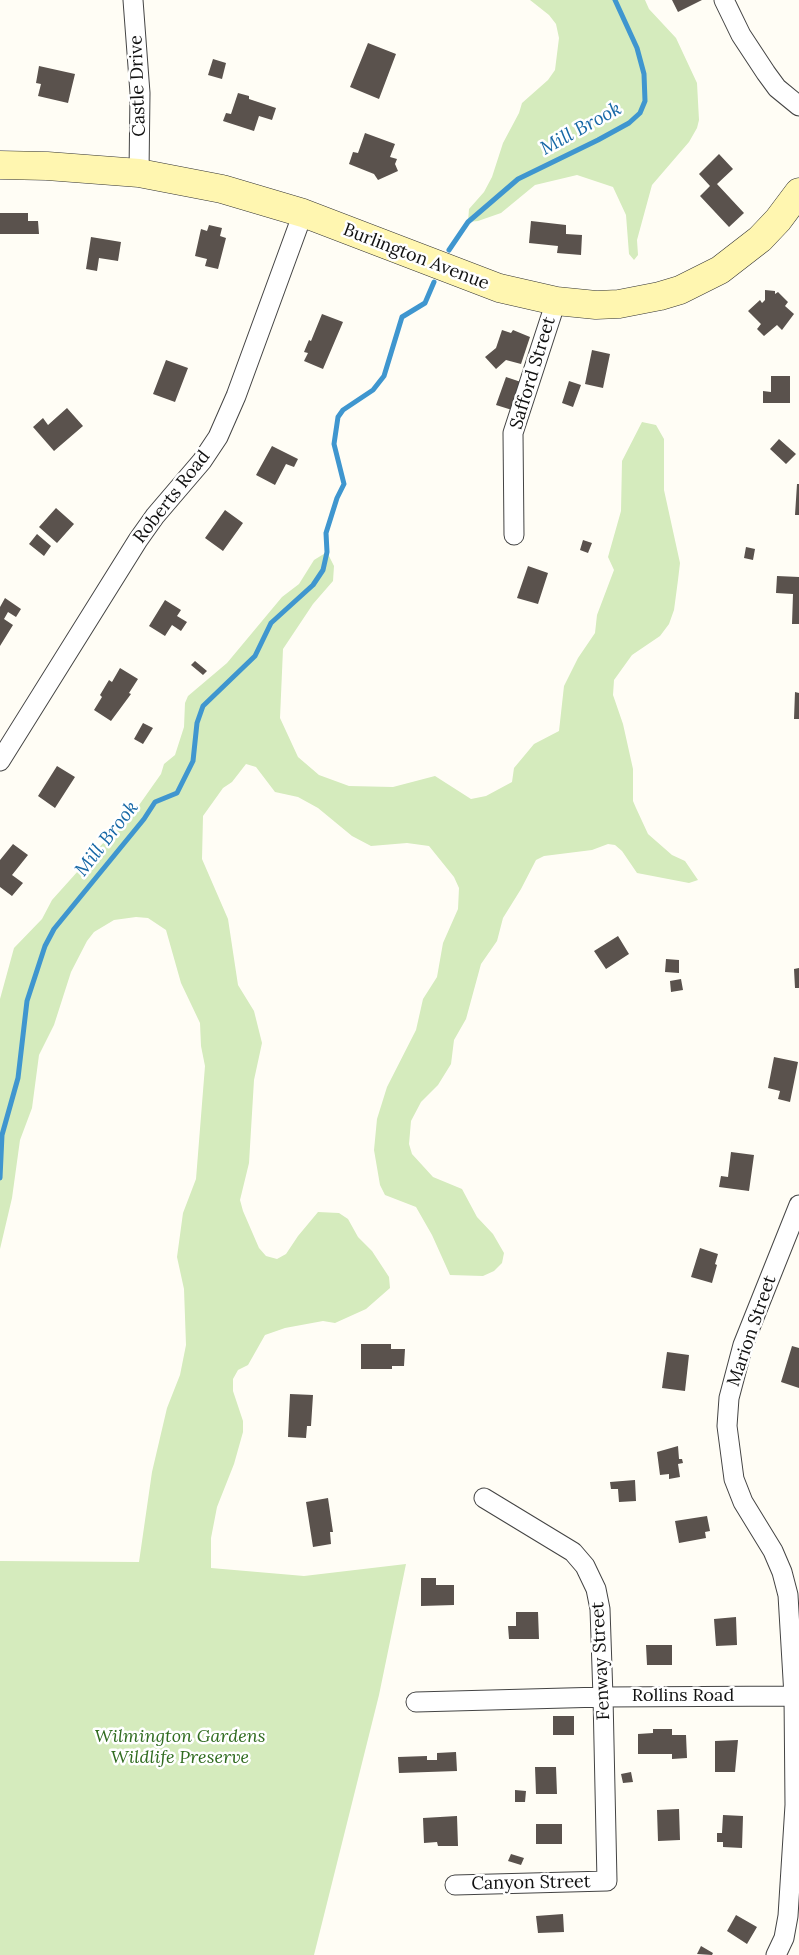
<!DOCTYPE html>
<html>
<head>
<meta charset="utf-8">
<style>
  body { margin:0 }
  canvas { display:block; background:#fffdf5 }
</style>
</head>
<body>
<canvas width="799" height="1955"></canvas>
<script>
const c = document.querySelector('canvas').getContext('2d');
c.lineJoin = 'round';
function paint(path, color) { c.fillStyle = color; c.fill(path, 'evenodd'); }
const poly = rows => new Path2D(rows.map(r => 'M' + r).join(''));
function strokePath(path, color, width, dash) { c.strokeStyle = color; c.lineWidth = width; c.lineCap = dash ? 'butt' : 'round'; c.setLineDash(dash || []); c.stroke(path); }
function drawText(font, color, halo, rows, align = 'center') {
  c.font = font + ' Lora,serif'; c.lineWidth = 5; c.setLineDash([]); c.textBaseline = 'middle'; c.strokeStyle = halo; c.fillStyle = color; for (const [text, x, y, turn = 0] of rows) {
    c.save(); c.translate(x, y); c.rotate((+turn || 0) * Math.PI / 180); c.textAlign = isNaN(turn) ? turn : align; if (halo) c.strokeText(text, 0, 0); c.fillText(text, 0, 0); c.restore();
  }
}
const green = poly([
  [530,0,645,0,649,9,676,38,697,83,699,120,697,128,689,142,652,185,637,240,638,255,634,260,629,254,626,215,613,187,577,175,535,185,501,213,478,221,468,222,469,209,484,192,492,177,503,143,519,113,522,103,548,80,555,70,559,38,556,24,549,15],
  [642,422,656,425,664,439,664,490,680,563,678,580,674,610,669,624,660,636,632,655,614,680,613,695,623,724,633,769,633,801,636,808,648,834,672,855,685,861,698,880,689,883,637,873,622,851,615,845,608,844,592,850,544,856,536,860,521,889,503,918,497,941,481,964,466,1019,454,1040,451,1064,438,1085,421,1102,411,1121,409,1144,412,1154,433,1177,462,1189,477,1217,493,1234,504,1253,502,1263,494,1271,483,1276,450,1275,432,1235,416,1207,385,1195,380,1185,374,1150,377,1119,387,1087,416,1030,423,999,437,977,443,943,458,909,459,888,454,877,429,846,407,843,371,846,352,836,318,808,298,797,275,792,256,767,246,764,232,782,223,788,203,816,202,859,228,919,238,985,254,1011,262,1043,254,1080,249,1163,240,1200,243,1211,259,1248,266,1256,277,1259,286,1254,298,1236,318,1212,339,1213,348,1219,358,1237,372,1251,389,1277,390,1288,366,1309,335,1323,323,1321,285,1328,265,1335,248,1365,238,1370,233,1379,233,1391,243,1421,243,1432,234,1464,217,1507,211,1538,211,1568,304,1576,406,1564,379,1695,314,1955,0,1955,0,1561,139,1562,152,1472,167,1408,180,1375,186,1345,184,1289,177,1257,183,1213,196,1179,205,1066,201,1046,200,1023,181,983,166,930,148,918,136,917,114,920,94,932,87,941,71,972,54,1025,39,1055,32,1108,20,1140,12,1198,0,1249,0,999,14,948,42,919,52,900,122,822,137,808,161,774,164,764,175,755,184,727,185,703,188,696,227,663,282,597,299,584,314,560,327,552,334,566,333,581,313,604,283,649,280,718,298,757,319,775,349,786,393,787,435,776,471,799,486,796,512,782,514,768,534,744,559,731,564,686,578,658,595,633,597,615,614,570,608,557,621,511,622,461]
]);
const stream = poly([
  [449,250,468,222,518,179,598,140,629,123,640,113,645,101,644,74,637,48,615,0],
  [0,1178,2,1135,18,1078,27,1001,45,946,54,929,144,819,155,802,177,793,193,761,197,723,203,706,255,656,271,623,313,585,323,570,327,552,326,533,337,498,344,484,334,444,338,417,343,410,373,390,384,376,402,317,425,303,434,282]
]);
const building = poly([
  [672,0,702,0,678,12],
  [368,43,396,54,379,99,350,87],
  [213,59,226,63,222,79,208,75],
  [39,66,75,74,68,103,38,96,41,84,36,83],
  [238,93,249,96,249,99,276,108,272,120,259,116,254,131,223,121,226,113,231,114],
  [365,133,395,144,390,157,397,159,395,164,398,171,378,180,374,174,349,164,353,152,358,153],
  [719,154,733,169,717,184,744,213,729,227,700,196,710,186,699,174],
  [0,213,28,213,28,221,38,221,39,234,0,234],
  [531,221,566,225,566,234,582,235,581,255,557,253,558,246,529,243],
  [209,225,222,228,220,236,226,238,218,269,205,266,207,259,195,256,201,229,207,231],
  [91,237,121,242,118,261,99,258,97,271,86,269],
  [765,290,775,291,775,294,778,292,788,302,785,306,794,314,782,330,777,325,764,336,757,329,761,324,748,311,760,300,762,303,765,300],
  [322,314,343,322,323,369,304,361,308,353,304,352,309,340,311,341],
  [502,330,511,333,513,330,530,337,521,364,506,360,496,369,485,357,496,348],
  [592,350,610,354,603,388,585,384],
  [166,360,188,368,175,402,153,394],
  [771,376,790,376,790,403,763,403,763,391,771,392],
  [506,377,521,382,512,410,496,405],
  [569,381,581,385,573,407,562,403],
  [67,408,83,426,54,451,33,427,43,418,48,425],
  [779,439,796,454,786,464,770,449],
  [272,446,298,459,294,467,286,464,275,485,256,475],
  [797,484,799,484,799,515,795,515],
  [56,508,74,524,57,543,39,527],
  [225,510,243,523,223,551,205,538],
  [37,534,51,546,44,556,29,544],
  [583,540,592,543,588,553,580,550],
  [746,547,755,549,753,560,744,558],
  [528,566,548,573,538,604,517,598],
  [777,576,799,577,799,624,792,624,793,594,776,593],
  [5,598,21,609,16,617,8,612,4,619,13,625,0,646,0,607],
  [165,600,181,610,177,616,187,622,181,631,172,625,165,636,149,626],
  [195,661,207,671,203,675,191,665],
  [120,668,138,679,129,693,131,694,111,721,94,710,102,697,100,695,109,680,112,682],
  [795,692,799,693,799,719,794,719],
  [143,723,153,728,143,744,134,739],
  [57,766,75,777,55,808,38,796],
  [13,844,28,855,12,875,23,883,12,896,0,887,0,860],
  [618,936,629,954,606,969,594,951],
  [666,959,679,960,679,973,665,972],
  [799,968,799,988,795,988,794,969],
  [681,979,683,990,671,992,670,981],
  [774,1057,798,1062,790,1102,778,1099,780,1091,768,1088],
  [731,1152,754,1155,749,1191,719,1187,721,1176,728,1177],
  [700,1248,718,1254,715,1264,717,1265,712,1283,691,1277],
  [361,1344,391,1344,391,1349,405,1349,404,1366,392,1366,392,1369,361,1369],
  [792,1346,799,1348,799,1388,781,1382],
  [667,1352,689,1355,685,1391,662,1388],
  [290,1394,313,1395,311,1426,307,1426,306,1438,288,1437],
  [678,1446,679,1459,682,1459,683,1463,678,1464,680,1477,669,1479,669,1474,660,1475,657,1452],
  [635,1480,636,1501,619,1502,618,1489,611,1489,610,1482],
  [328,1498,333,1532,330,1532,331,1544,313,1547,306,1502],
  [707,1516,710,1531,705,1532,706,1538,679,1543,675,1521],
  [421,1578,436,1578,436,1585,454,1585,454,1605,421,1606],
  [516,1612,538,1612,539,1639,509,1639,508,1626,516,1626],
  [736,1617,737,1645,716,1646,714,1619],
  [646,1645,672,1645,672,1665,647,1665],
  [553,1716,574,1716,574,1735,553,1735],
  [653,1729,672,1729,672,1735,686,1735,687,1758,672,1759,672,1754,638,1754,638,1734,653,1733],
  [738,1740,735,1772,715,1772,715,1741],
  [456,1752,457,1771,399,1773,398,1757,427,1756,427,1760,437,1760,437,1753],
  [535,1767,556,1767,557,1794,536,1794],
  [631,1772,633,1782,623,1783,621,1774],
  [515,1790,526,1791,525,1802,515,1802],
  [679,1809,680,1840,658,1841,657,1810],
  [723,1815,743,1816,742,1848,723,1847,723,1842,717,1842,717,1833,722,1833],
  [457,1816,458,1846,438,1846,437,1842,424,1843,423,1818],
  [536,1824,562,1824,562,1844,536,1844],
  [511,1854,524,1858,521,1865,508,1861],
  [563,1914,564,1932,538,1933,536,1916],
  [736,1915,757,1927,747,1944,727,1931],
  [701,1946,713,1953,712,1955,697,1954]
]);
const minor = poly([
  [133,0,140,93,139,173],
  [724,0,741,35,766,73,777,88,799,106],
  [514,535,513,433,556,301],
  [0,761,138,540,155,516,202,461,218,437,236,396,303,213],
  [416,1702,603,1697,799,1696],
  [455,1885,607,1881,603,1697,600,1609,596,1589,585,1566,573,1552,484,1498],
  [776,1955,784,1938,788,1916,795,1805,794,1696,788,1595,782,1572,773,1551,743,1502,734,1479,727,1426,729,1398,743,1345,799,1205]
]);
const secondary = poly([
  [0,165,47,166,139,173,222,189,303,213,499,288,556,301,596,305,619,304,660,296,680,290,720,270,760,239,778,220,799,192]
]);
const streetNames = [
  ["Castle Drive",138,86,-92],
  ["Burlington Avenue",416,257,21],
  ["Safford Street",533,373,-73],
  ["Roberts Road",172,497,-52],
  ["Marion Street",752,1331,-71],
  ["Fenway Street",601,1661,-93],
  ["Rollins Road",683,1696],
  ["Canyon Street",531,1883,-1]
];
const parkNames = [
  ["Wilmington Gardens",180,1737],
  ["Wildlife Preserve",180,1758]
];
const waterNames = [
  ["Mill Brook",581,129,-29],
  ["Mill Brook",107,839,-52]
];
paint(green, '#d5ebbd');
strokePath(stream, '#3f96cf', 5);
paint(building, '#5a524d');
strokePath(minor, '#444', 21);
strokePath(secondary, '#333', 29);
strokePath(minor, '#fff', 19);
strokePath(secondary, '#fff6b0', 28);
drawText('18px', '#111', '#fff', streetNames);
drawText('italic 18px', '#2f6b1f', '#fff', parkNames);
drawText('italic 19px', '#1768a6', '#fff', waterNames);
</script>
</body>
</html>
